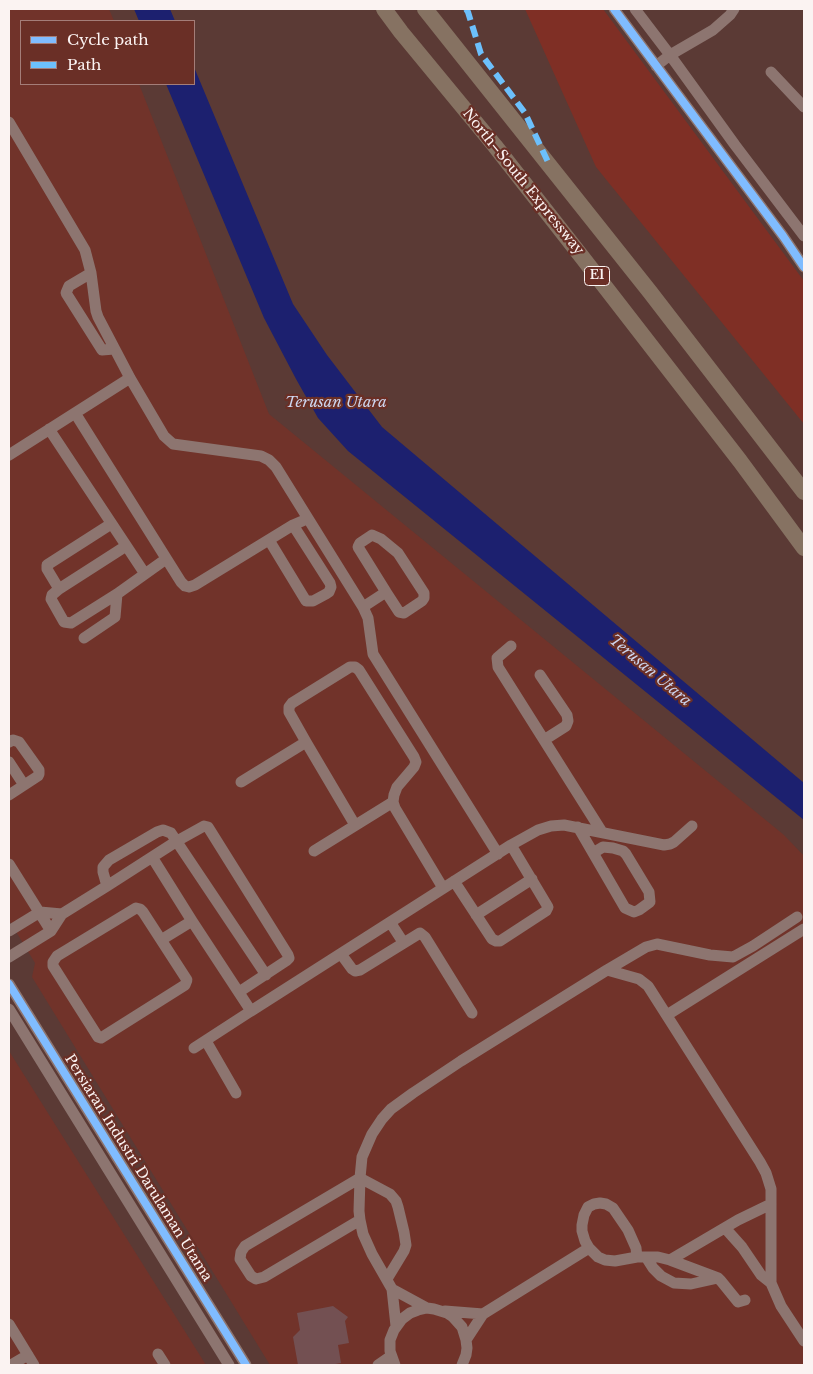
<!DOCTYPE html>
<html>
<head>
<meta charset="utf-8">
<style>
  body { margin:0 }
  #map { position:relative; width:813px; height:1374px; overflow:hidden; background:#5b3a35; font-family:"Libre Baskerville",serif }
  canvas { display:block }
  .frame { position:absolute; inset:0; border:10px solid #fbf3f2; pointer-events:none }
  .legend { position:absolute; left:20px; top:20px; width:175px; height:65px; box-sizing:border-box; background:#6a2f26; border:1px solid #a47d78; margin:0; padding:6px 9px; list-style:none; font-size:15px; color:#fbf3f2 }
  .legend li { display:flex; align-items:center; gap:10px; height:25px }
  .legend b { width:25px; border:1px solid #a47d78 }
</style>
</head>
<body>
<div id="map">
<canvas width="813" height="1374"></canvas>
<div class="frame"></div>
<ul class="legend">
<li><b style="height:6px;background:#80bcff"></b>Cycle path</li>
<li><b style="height:6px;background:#6cc0fc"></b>Path</li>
</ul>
</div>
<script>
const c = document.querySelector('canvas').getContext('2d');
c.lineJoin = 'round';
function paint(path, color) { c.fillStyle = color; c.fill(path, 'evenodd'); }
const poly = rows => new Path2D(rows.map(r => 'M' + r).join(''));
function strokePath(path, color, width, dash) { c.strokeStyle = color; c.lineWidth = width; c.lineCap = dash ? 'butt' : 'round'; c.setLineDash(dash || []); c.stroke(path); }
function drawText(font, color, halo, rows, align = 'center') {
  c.font = font + ' "Libre Baskerville",serif'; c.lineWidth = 4.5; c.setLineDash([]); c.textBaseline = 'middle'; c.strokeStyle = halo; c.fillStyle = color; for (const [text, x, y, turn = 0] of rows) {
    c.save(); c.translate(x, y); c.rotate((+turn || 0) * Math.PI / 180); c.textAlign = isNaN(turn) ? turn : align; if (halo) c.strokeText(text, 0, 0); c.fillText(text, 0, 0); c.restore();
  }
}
const built = poly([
  [9,9,109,9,114,21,21,21,21,84,139,84,269,414,784,835,804,856,804,1365,270,1365,32,977,35,963,9,920],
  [9,1051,206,1365,9,1365]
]);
const green = poly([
  [525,9,603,9,804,281,804,424,596,167]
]);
const water = poly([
  [134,9,170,9,175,21,139,21],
  [194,67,293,304,327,355,382,427,804,783,804,820,348,451,318,418,296,379,264,318,166,84,194,84]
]);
const building = poly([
  [333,1306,348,1317,345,1321,349,1343,338,1345,341,1363,330,1365,298,1365,293,1337,300,1330,297,1313]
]);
const minor = poly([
  [614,9,783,236,804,267],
  [635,9,670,55,735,145,804,236],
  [656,66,670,55,713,30,730,15,734,9],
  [771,72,804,107],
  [9,122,85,250,91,273,96,311,98,317,130,378,164,436,173,444,261,456,269,460,276,467,363,607,368,618,373,654,498,854],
  [91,273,69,286,66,293,102,350,114,349],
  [75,413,181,582,185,586,189,587,195,585,293,525,307,519],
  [49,429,145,574],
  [9,455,130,378],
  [269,540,306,601,313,601,326,594,329,592,331,587,330,583,293,525],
  [126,546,59,589,52,595,51,599,64,622,71,623,117,594,166,559],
  [59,589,47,569,47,565,111,524],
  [363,607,386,592,358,547,360,543,372,535,381,539,398,553,424,593,424,598,422,601,404,613,399,612,386,592],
  [84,638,115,617,117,594],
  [511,646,497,658,498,667,602,832],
  [540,675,567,715,568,721,566,726,544,740],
  [9,742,13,740,19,742,39,770,39,774,38,776,9,795],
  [9,762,24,785],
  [241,782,306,742],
  [355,825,306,742,289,712,289,707,292,703,350,667,355,667,359,670,414,757,416,762,414,767,397,787,394,795,393,802,395,808,443,888],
  [578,827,625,908,634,912,639,910,650,902,649,892,626,854,623,851,613,848,603,847,593,853],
  [314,851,393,802],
  [152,857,192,921,251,1011,511,845,538,830,551,826,564,825,664,845,670,844,674,842,692,826],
  [9,864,51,931],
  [454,881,492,939,496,941,500,941,546,911,548,907,511,845],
  [107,886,103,872,103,867,109,860,157,832,163,830,171,833,266,975],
  [136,908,140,909,143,912,187,980,185,985,101,1038,98,1037,53,966,53,962,57,956,136,908],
  [476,915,532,879],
  [390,922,403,942],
  [9,931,40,912,62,914],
  [161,940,192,921],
  [341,954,352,969,355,971,360,970,420,933,425,937,472,1013],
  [9,957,51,931,62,914,107,886,177,841,204,826,208,827,288,955,289,958,286,961,239,992],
  [607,970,639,979,648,986,760,1162,766,1173,771,1189,771,1283,781,1306,804,1341],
  [9,984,246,1365],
  [9,1009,229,1365],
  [667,1015,804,929],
  [206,1041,236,1093],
  [194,1048,251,1011],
  [360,1220,264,1277,256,1279,251,1276,240,1259,241,1252,245,1246,360,1178,390,1194,396,1201,398,1207,404,1232,406,1245,404,1251,387,1279],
  [725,1228,742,1247,761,1275,771,1283],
  [637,1257,636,1248,628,1230,613,1208,606,1204,600,1203,594,1204,588,1207,584,1215,582,1225,582,1231,585,1241,589,1248,598,1257,605,1260,615,1261,637,1257,658,1257,670,1260,718,1278,721,1281,738,1302,745,1300],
  [646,1257,653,1268,661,1276,674,1283,691,1284,718,1278],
  [670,1260,738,1220,771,1204],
  [392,1289,427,1308],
  [445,1311,483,1314],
  [9,1324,34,1365],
  [396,1326,392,1289,372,1254,363,1234,360,1220,359,1211,360,1178,362,1157,372,1134,382,1119,391,1109,413,1093,461,1061,607,970,646,947,657,944,710,955,733,957,753,946,797,917],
  [466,1340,483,1314,589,1248],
  [158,1354,165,1365],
  [11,1365,28,1355],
  [378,1365,391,1356],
  [395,1365,390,1351,390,1340,394,1330,402,1319,410,1313,418,1310,427,1308,434,1309,447,1313,453,1317,462,1327,466,1340,467,1348,466,1355,462,1365]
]);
const highway = poly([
  [384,9,401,32,495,146,582,257,740,461,804,548],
  [425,9,650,292,804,492]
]);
const quiet = poly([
  [466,9,468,12,481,54,525,113,548,162]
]);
const cycleway = poly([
  [614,9,783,236,804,267],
  [9,984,246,1365]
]);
const shields = [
  [597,276,25]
];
const shieldNames = [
  ["E1",597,276]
];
const streetNames = [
  ["North–South Expressway",523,182,51],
  ["Persiaran Industri Darulaman Utama",138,1168,58]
];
const waterNames = [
  ["Terusan Utara",336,403],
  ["Terusan Utara",650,671,40]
];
paint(built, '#71332a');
paint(green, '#7f2f25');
paint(water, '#1c206f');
paint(building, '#735052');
strokePath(minor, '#8d7570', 11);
strokePath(highway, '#867262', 16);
strokePath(quiet, '#6cc0fc', 6, [12, 6]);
strokePath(cycleway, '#80bcff', 8);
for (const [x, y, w] of shields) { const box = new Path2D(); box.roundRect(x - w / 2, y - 9.5, w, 19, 4); c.fillStyle = '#6a2f26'; c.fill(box); strokePath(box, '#fbf3f2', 1); }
drawText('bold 12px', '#fbf3f2', null, shieldNames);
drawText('14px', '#fbf3f2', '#6a2f26', streetNames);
drawText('italic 15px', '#cdd5ee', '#6a2f26', waterNames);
</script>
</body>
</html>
